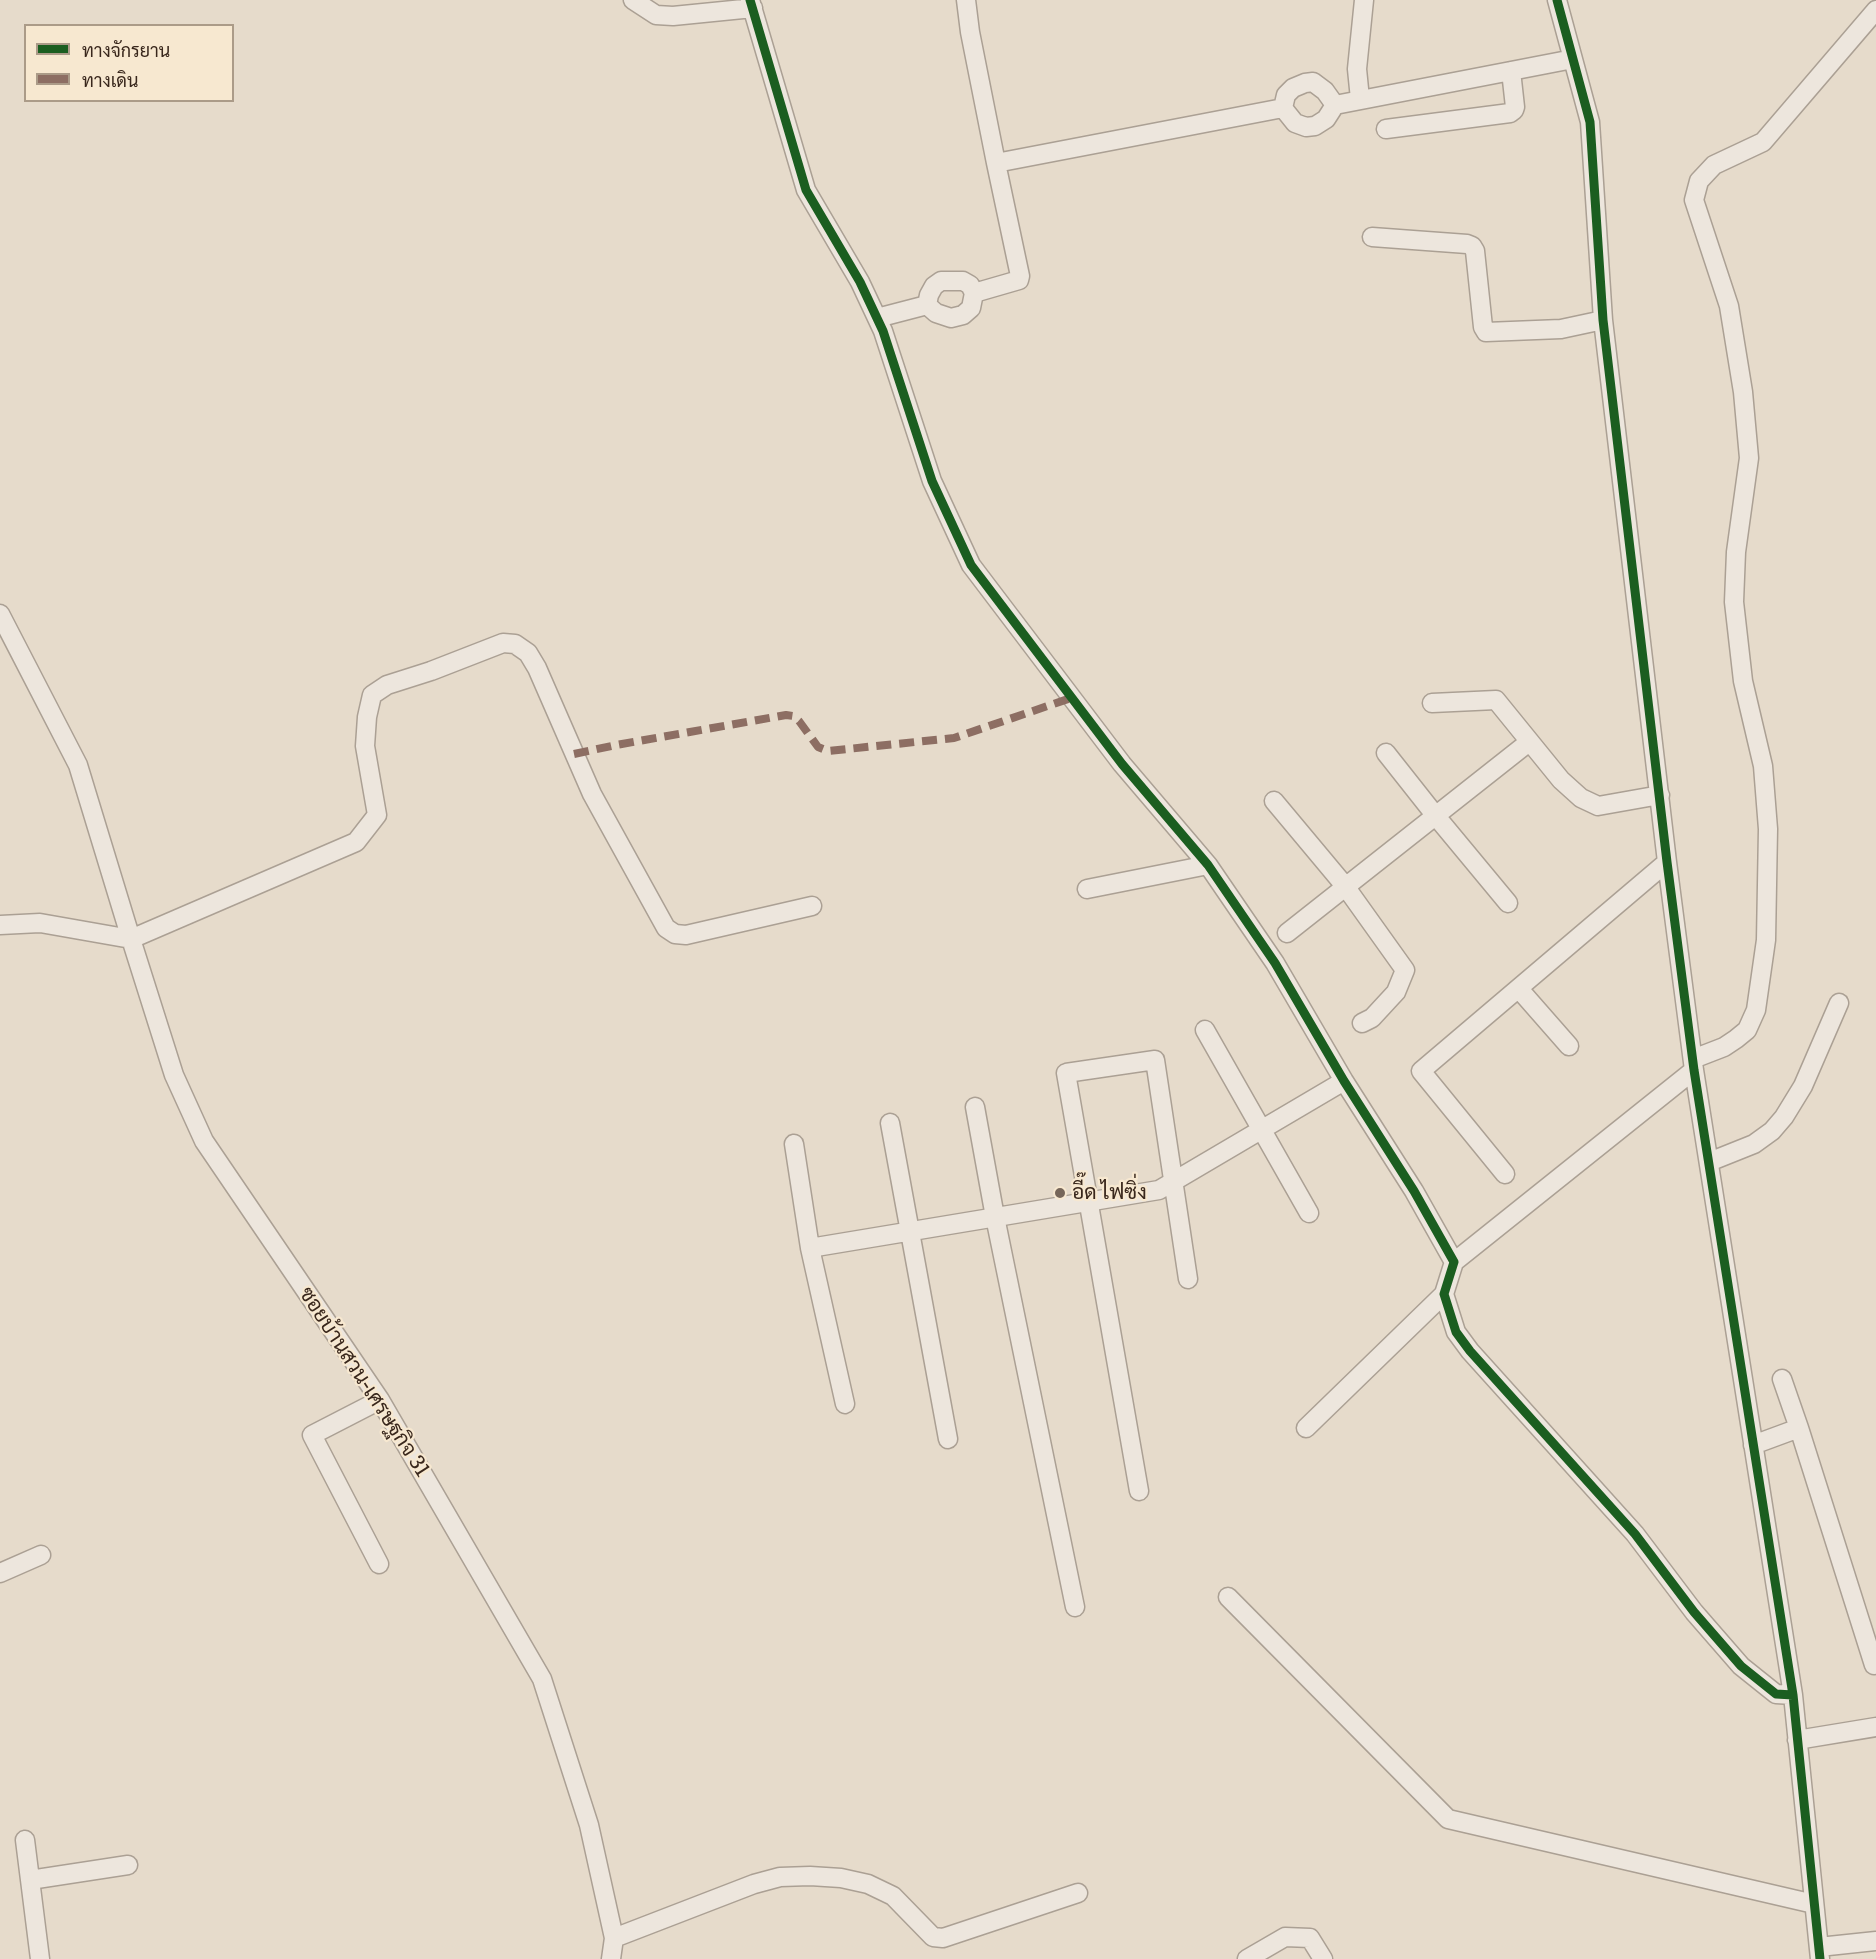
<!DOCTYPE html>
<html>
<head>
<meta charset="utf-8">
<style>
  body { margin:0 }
  #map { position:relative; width:1876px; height:1959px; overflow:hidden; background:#e6dbcb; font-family:Literata,Sarabun,serif }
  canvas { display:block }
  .legend { position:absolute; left:24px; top:24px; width:210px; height:78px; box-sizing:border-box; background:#f7e8d0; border:2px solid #ab9b88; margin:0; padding:8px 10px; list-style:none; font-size:18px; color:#39271c }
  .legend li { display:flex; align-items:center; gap:12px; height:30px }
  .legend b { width:30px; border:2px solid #ab9b88 }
</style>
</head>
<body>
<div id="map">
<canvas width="1876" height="1959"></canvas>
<ul class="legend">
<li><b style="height:8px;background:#1b5e20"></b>ทางจักรยาน</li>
<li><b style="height:8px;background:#8d6e63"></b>ทางเดิน</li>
</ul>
</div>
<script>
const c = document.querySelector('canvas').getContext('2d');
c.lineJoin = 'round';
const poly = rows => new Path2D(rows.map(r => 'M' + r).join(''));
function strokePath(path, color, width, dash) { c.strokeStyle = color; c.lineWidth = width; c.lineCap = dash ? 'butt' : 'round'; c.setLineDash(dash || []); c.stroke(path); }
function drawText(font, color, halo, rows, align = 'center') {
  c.font = font + ' Literata,Sarabun,serif'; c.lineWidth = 4.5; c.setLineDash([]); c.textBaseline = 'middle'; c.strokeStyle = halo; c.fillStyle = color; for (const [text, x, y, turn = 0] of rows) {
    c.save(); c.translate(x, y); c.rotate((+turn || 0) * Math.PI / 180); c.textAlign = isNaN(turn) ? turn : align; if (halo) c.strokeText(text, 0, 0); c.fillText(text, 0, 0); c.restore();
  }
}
const minor = poly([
  [633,0,656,15,673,16,753,8],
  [750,0,806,190,860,282,883,331,932,481,971,565,1122,764,1208,865,1275,963,1344,1081,1414,1191,1454,1262,1444,1294,1456,1332,1470,1351,1635,1534,1694,1612,1741,1666,1776,1694,1793,1695],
  [966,0,970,32,996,163],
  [1557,0,1590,122,1603,320,1667,862,1694,1070,1793,1695,1820,1959],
  [1360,99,1357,69,1364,0],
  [1283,108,1286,95,1293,88,1305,83,1313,82,1325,91,1335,105],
  [1386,129,1510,113,1514,110,1515,107,1511,71],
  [1372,237,1467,244,1472,246,1475,251,1483,327,1486,332,1561,329,1603,320],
  [927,305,929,295,934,286,941,281,963,281,970,285,974,293],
  [877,318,927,305,936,313,951,318,963,315,971,308,974,293,1019,280,1020,276,996,163,1283,108,1295,123,1306,127,1315,126,1326,119,1335,105,1573,59],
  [0,614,78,765,131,939,174,1075,204,1141,380,1400,542,1679,589,1825,614,1938,611,1959],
  [1432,703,1496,700,1561,780,1581,798,1598,806,1660,795],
  [1386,753,1435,815,1508,903],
  [1274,801,1345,886,1405,970,1396,992,1372,1018,1362,1023],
  [1087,889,1208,865],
  [0,925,40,923,131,939],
  [1287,933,1529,742],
  [131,939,356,842,377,815,365,746,367,717,372,695,387,685,431,671,503,643,515,644,528,653,537,668,592,794,666,928,675,934,686,935,812,906],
  [1519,989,1569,1046],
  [1205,1030,1309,1213],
  [1693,1059,1724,1047,1736,1039,1747,1030,1756,1010,1766,940,1768,829,1763,766,1743,681,1734,602,1736,552,1749,458,1743,392,1729,306,1694,200,1699,181,1714,165,1763,142,1876,10],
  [975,1107,995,1217,1075,1607],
  [890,1123,948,1439],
  [794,1144,810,1248,1159,1190,1344,1081],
  [1709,1162,1754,1144,1772,1131,1784,1117,1803,1086,1839,1003],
  [1505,1174,1421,1071,1667,862],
  [810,1248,845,1404],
  [1454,1262,1694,1070],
  [1782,1379,1799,1428,1874,1665],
  [1306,1428,1444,1294],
  [1753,1445,1799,1428],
  [1139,1491,1066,1073,1155,1060,1188,1279],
  [379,1564,312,1435,380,1400],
  [0,1573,41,1555],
  [1228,1597,1448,1819,1814,1904],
  [1797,1740,1876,1727],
  [25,1840,40,1959],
  [30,1880,128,1865],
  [614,1938,754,1884,780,1877,810,1876,841,1878,868,1884,893,1896,933,1937,943,1938,1078,1893],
  [1819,1947,1876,1941],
  [1247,1959,1285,1937,1310,1938,1323,1959]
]);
const quiet = poly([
  [574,754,616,745,786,715,793,716,799,721,818,747,828,751,954,738,1071,698]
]);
const cycleway = poly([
  [750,0,806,190,860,282,883,331,932,481,971,565,1122,764,1208,865,1275,963,1344,1081,1414,1191,1454,1262,1444,1294,1456,1332,1470,1351,1635,1534,1694,1612,1741,1666,1776,1694,1793,1695],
  [1557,0,1590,122,1603,320,1667,862,1694,1070,1793,1695,1820,1959]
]);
const markers = [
  [1060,1193,6,"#766659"]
];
const poiNames = [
  ["อี๊ด ไฟซิ่ง",1072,1193]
];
const streetNames = [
  ["ซอยบ้านสวน-เศรษฐกิจ 31",364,1382,57]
];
strokePath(minor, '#aba094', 21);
strokePath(minor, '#ede6dd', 18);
strokePath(quiet, '#8d6e63', 8, [15, 8]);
strokePath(cycleway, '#1b5e20', 9);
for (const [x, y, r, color] of markers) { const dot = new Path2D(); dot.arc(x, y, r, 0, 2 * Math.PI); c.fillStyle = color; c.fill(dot); strokePath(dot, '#f7e8d0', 2); }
drawText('21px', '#39271c', '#f7e8d0', poiNames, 'left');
drawText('21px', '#39271c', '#f7e8d0', streetNames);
</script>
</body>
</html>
